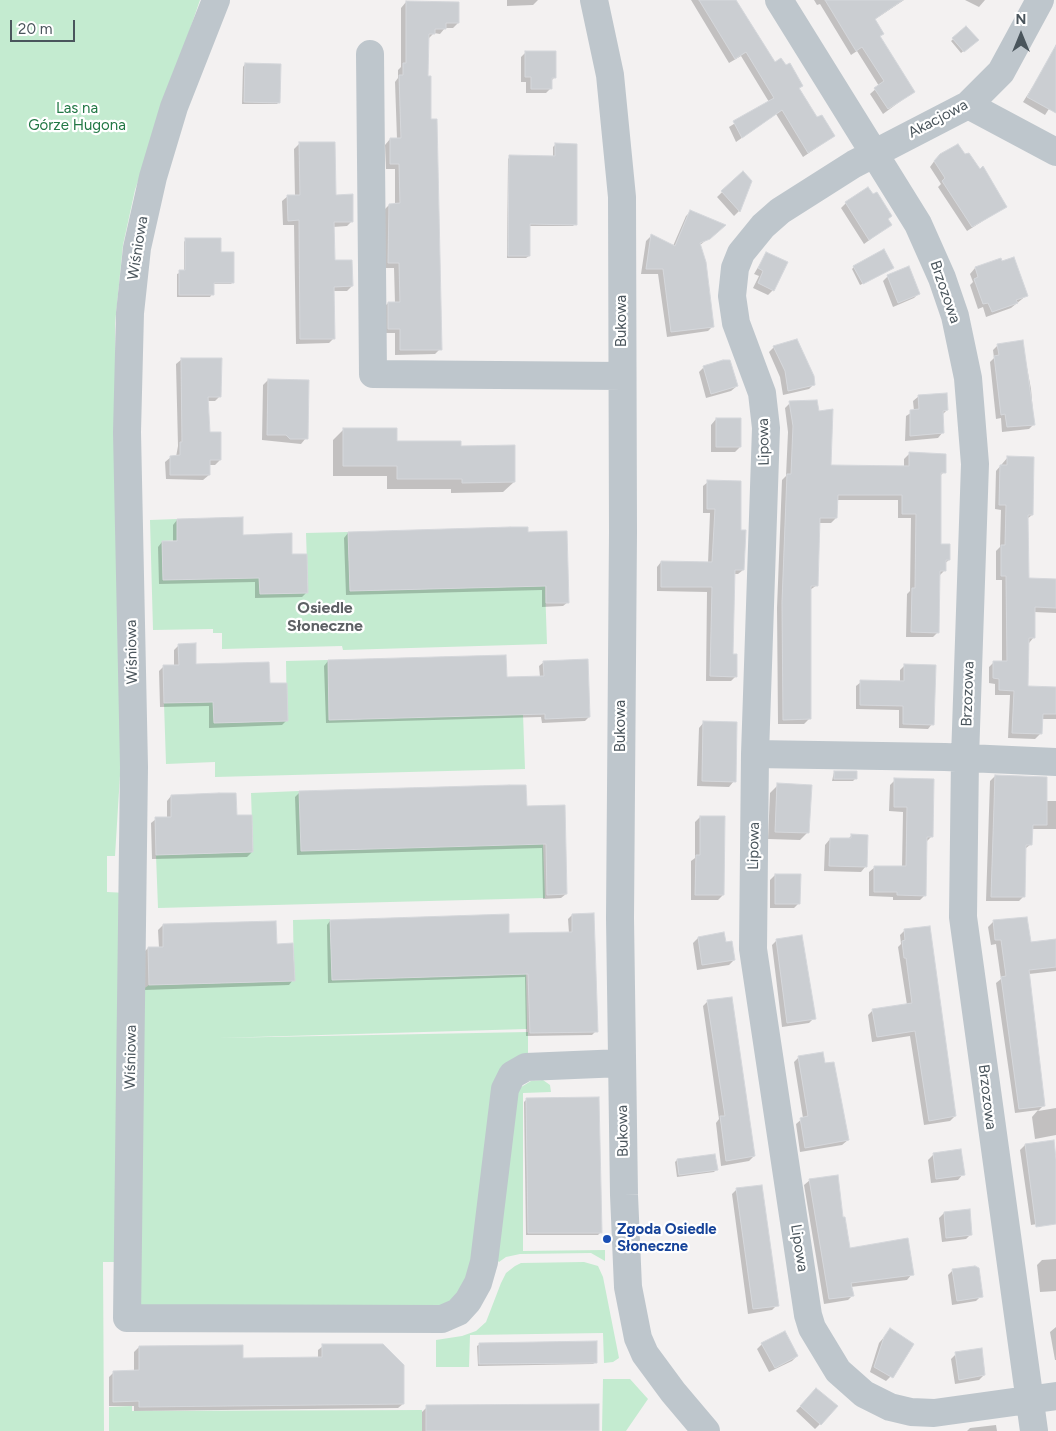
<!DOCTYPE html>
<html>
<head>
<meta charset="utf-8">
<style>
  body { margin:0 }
  #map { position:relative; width:1056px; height:1431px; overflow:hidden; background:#f3f1f1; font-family:Figtree,sans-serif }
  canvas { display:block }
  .north { position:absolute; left:996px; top:10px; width:50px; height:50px; -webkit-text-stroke:4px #fff; paint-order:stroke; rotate:0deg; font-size:14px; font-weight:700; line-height:20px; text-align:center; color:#4a555c }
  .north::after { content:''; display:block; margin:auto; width:18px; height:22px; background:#4a555c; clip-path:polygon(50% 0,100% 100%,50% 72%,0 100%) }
  .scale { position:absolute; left:10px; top:20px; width:65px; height:22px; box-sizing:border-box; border:2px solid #4a555c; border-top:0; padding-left:6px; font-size:15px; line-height:18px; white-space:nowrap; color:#4a555c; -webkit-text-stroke:4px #fff; paint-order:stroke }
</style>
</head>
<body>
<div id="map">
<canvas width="1056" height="1431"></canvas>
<div class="north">N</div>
<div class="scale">20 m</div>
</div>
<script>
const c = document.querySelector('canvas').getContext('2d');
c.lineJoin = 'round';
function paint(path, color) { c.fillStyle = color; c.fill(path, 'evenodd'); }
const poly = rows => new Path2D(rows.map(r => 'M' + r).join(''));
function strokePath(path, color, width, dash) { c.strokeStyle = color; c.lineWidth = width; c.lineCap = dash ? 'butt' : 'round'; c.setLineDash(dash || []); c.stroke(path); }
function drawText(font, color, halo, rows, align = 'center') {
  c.font = font + ' Figtree,sans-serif'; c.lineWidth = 4.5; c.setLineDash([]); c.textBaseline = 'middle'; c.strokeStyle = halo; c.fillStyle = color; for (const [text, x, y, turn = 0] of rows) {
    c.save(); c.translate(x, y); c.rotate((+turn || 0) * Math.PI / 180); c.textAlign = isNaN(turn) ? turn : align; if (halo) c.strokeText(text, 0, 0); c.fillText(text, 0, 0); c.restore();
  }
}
const green = poly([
  [0,0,200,0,135,190,123,245,115,324,121,759,115,856,107,856,107,892,127,893,118,1262,103,1262,104,1431,0,1431],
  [177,519,177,535,186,540,162,541,163,580,259,577,260,594,308,593,306,533,348,532,350,591,545,586,547,644,343,650,342,646,222,649,222,633,213,633,213,629,153,630,150,520],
  [328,660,330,720,523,714,525,769,215,777,215,762,166,764,164,703,213,702,214,723,287,721,286,661],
  [299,791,543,844,545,898,158,908,156,855,253,852,251,793],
  [330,919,332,980,526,974,527,1029,218,1038,528,1032,528,1060,514,1062,479,1260,455,1307,134,1306,139,992,149,985,294,981,293,920],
  [543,1080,550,1085,551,1092,523,1093,523,1251,605,1250,605,1261,591,1253,520,1254,506,1257,499,1262,497,1260,518,1089,531,1081],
  [584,1262,598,1266,603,1277,619,1358,613,1362,604,1363,603,1333,470,1335,469,1367,436,1367,436,1340,462,1336,476,1331,486,1322,501,1283,506,1273,515,1266,521,1263],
  [603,1379,630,1379,648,1399,626,1431,602,1431],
  [132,1406,132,1411,422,1410,422,1431,109,1431,109,1407]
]);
const shadow = poly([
  [507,0,538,0,533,5,507,6],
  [691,0,734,0,775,64,802,86,798,89,817,119,834,136,803,157,776,114,736,142,729,127,769,102,741,56,729,63],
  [814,0,904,0,874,20,879,37,913,92,883,114,870,94,879,86,857,51,851,55,820,4,817,5],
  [965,0,985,0,979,7],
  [406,2,458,23,453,28,445,28,440,34,434,33,428,39,427,77,440,349,435,354,395,355,395,333,384,333,383,308,388,303,395,303,394,268,384,268,384,210,389,205,395,205,395,169,386,169,385,145,390,139,397,139,395,82,398,78,398,70,401,67,401,8],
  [966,28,977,40,961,53,951,41],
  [526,52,555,77,551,81,551,88,546,93,526,93,526,82,521,82,521,57],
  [245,64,279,102,277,104,242,104,243,67],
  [1047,64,1056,69,1056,98,1045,115,1023,102],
  [299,144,352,221,347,226,333,227,334,261,352,286,347,291,333,291,334,338,329,343,296,344,294,225,283,225,282,201,288,196,295,196,294,149],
  [555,145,575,224,573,226,529,226,529,256,526,258,507,258,508,159,510,157,553,157,553,147],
  [935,160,1005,207,967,231,938,187,941,184,930,167],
  [743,172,751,182,739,211,734,216,717,197],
  [846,203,887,220,890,225,864,244,841,208],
  [691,211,724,225,699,246,713,326,708,331,667,337,658,274,641,274,646,241,651,236,673,246,686,216],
  [186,239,220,253,233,282,231,284,212,284,212,294,210,297,177,297,177,274,184,271,184,242],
  [766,254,773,290,768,295,753,288,759,276,754,274],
  [854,267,890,270,860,285,852,269],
  [975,268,1027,295,1011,308,986,317,983,307,978,309,970,285,973,282,970,274],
  [888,276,919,293,914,298,893,307,883,281],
  [1022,341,1031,389,1034,424,1029,429,1002,432,1001,418,996,419,990,362,994,358,993,350,998,345],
  [774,347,814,384,809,389,783,395,780,377,769,352],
  [182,359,220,396,215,401,207,401,209,433,220,460,215,465,208,465,209,475,203,480,166,479,165,462,171,457,176,457,178,446,176,364],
  [704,367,737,386,731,391,706,398,699,372],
  [268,380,306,438,301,444,262,440,263,385],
  [919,396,947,410,942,415,943,432,938,438,905,441,906,416,914,411,913,401],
  [790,403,829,466,904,467,904,459,910,453,944,472,939,477,940,545,949,560,944,564,944,571,939,576,938,632,933,637,906,637,907,594,910,591,911,518,898,518,898,500,836,500,836,518,831,523,818,523,817,585,810,590,809,719,804,724,778,724,777,608,782,480,786,476,788,432,785,408],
  [716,419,740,447,735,452,711,452,711,425],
  [343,430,395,442,460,447,514,482,503,492,451,493,451,489,387,489,387,476,333,476,333,440],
  [1008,457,1032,515,1027,519,1027,579,1056,580,1056,613,1034,612,1034,637,1029,643,1026,688,1056,689,1056,719,1041,719,1040,734,1035,739,1008,738,1010,695,995,695,995,684,989,683,989,667,994,662,1002,662,1002,580,996,580,996,551,1000,547,1001,510,995,509,996,471],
  [708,482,739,532,743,570,738,574,734,574,732,655,736,676,731,681,706,681,707,592,657,591,657,567,661,562,708,563,710,513,703,513,703,486],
  [177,520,242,536,291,556,307,592,302,597,255,598,255,582,159,584,158,547,162,542,173,542,173,525],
  [348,533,527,533,568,602,563,606,542,607,542,590,346,595,344,538],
  [179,645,195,665,269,685,286,721,282,725,209,728,209,706,160,707,159,671,164,666,174,666,174,650],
  [328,661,505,678,540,677,539,666,544,662,589,717,585,721,542,723,541,717,326,723,324,666],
  [905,665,932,724,928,729,899,728,899,710,856,709,856,686,861,682,900,682,900,670],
  [704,722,734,781,729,787,697,786,699,728],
  [834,772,855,779,853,781,832,781],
  [995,776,1046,801,1056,801,1056,829,1032,829,1031,844,1025,849,1024,896,1019,901,986,901,990,781],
  [895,780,932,836,926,842,925,895,920,900,893,900,893,897,869,896,869,872,875,867,902,867,903,812,889,811,890,785],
  [778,785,808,832,800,840,768,839,770,793],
  [300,792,526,807,563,807,566,894,561,898,543,899,542,848,297,855,295,797],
  [171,796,252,852,247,857,152,859,151,823,156,819,167,818,167,801],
  [700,817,723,895,718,900,691,900,691,861,695,858,695,822],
  [852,835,866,866,861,872,824,871,825,845,830,839,847,840],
  [775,875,799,903,794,908,770,908,770,880],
  [572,915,596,1031,592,1035,526,1036,525,977,328,983,327,925,330,921,508,934,569,933,568,919],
  [994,921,1030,943,1056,940,1056,971,1029,974,1044,1105,1038,1111,1056,1108,1056,1135,1035,1139,1032,1117,1038,1110,1015,1113,996,983,1001,979,996,944,991,945,988,927],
  [163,925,276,945,293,980,289,985,145,990,143,953,148,948,159,948,158,930],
  [905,930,955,1116,950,1121,924,1125,910,1036,872,1042,868,1015,873,1010,907,1005,898,947,901,944,900,935],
  [698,938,725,943,734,960,729,965,697,970,693,943],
  [777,940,814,1018,809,1023,782,1027,772,945],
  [708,1001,754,1156,749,1161,721,1166,716,1123,719,1119,703,1006],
  [799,1057,824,1064,848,1140,842,1145,800,1152,796,1124,803,1118,794,1062],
  [526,1100,600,1233,598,1235,526,1235,524,1102],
  [1025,1145,1056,1174,1056,1221,1031,1225,1020,1150],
  [960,1151,963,1174,958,1180,931,1183,928,1160,933,1155],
  [677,1160,716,1170,714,1172,677,1177,675,1162],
  [810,1180,842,1219,849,1249,912,1274,907,1280,851,1287,853,1295,848,1300,824,1304,804,1185],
  [737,1189,777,1305,772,1310,748,1314,732,1194],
  [944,1213,971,1234,966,1239,942,1242,939,1218],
  [1056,1259,1056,1291,1040,1292,1037,1265,1042,1260],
  [953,1270,981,1296,976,1301,952,1305,948,1275],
  [1056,1327,1056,1360,1055,1360,1050,1332],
  [890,1330,891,1376,886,1381,870,1372,879,1343],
  [480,1344,596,1362,593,1364,478,1366,477,1346],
  [762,1344,797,1356,792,1361,769,1372,757,1349],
  [323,1346,403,1404,398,1408,134,1411,134,1406,109,1406,109,1377,114,1372,134,1372,134,1352,139,1347,241,1359,318,1358,318,1350],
  [956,1354,984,1375,979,1380,955,1384,951,1359],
  [811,1395,820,1424,815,1429,796,1411],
  [427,1407,598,1431,422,1431,422,1412],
  [996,1425,997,1431,967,1431,970,1428]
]);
const building = poly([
  [699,0,736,0,775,62,781,58,786,65,790,63,803,86,799,88,817,117,822,115,835,136,808,153,782,110,742,138,733,121,774,98,746,52,735,59,699,0],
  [825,0,903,0,875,19,884,34,880,36,915,92,888,109,874,88,884,81,862,47,856,51,825,0],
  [406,1,459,2,459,23,446,23,446,29,435,29,435,34,429,34,428,76,431,76,431,119,437,119,442,350,400,350,400,329,388,329,388,302,400,302,399,263,388,263,389,204,400,203,399,164,390,164,390,138,401,138,399,75,403,75,403,63,406,63,406,1],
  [966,26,979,40,964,52,952,38,966,26],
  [1056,45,1056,113,1027,97,1056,45],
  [525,51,556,51,556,78,552,78,552,89,531,89,531,77,525,77,525,51],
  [245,63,281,64,280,103,244,102,245,63],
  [299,142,335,142,336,195,353,194,353,222,334,222,335,260,352,260,353,286,334,287,335,339,300,339,299,220,288,221,287,195,300,195,299,142],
  [555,143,577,144,577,225,530,224,530,256,508,256,509,155,555,156,555,143],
  [958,144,965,154,969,153,980,169,983,166,1007,207,972,227,942,181,945,178,934,161,940,154,958,144],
  [743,171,752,181,740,212,721,191,743,171],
  [868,187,873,194,877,192,892,216,888,219,892,225,869,240,845,202,868,187],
  [690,210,726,225,710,239,700,243,706,262,714,327,671,332,663,269,646,269,651,234,675,246,690,210],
  [185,238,221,238,221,252,234,252,234,283,214,283,214,295,179,295,179,270,185,270,185,238],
  [884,249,894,268,863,284,853,266,884,249],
  [766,252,788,262,774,291,758,283,763,271,758,268,766,252],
  [1014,257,1028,296,1016,300,1018,303,992,312,988,303,983,304,974,279,978,277,975,267,1001,258,1002,261,1014,257],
  [909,266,920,294,898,303,887,275,909,266],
  [797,339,814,376,815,385,788,391,785,371,773,346,797,339],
  [1023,340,1035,425,1007,427,1005,414,1001,415,994,356,999,355,997,344,1023,340],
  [181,358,222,358,221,397,208,397,210,432,221,432,221,460,210,460,210,475,170,475,170,456,180,455,180,442,182,442,181,358],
  [723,360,730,360,738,386,711,394,703,366,723,360],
  [268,379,309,380,308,439,290,439,286,435,267,435,268,379],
  [947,393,948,410,943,411,944,433,910,436,910,410,919,409,918,395,947,393],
  [817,400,819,411,833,409,831,465,909,466,909,452,946,454,946,473,941,473,941,544,950,544,950,560,946,560,946,571,940,571,939,633,911,632,912,588,915,588,916,514,902,514,902,495,838,495,837,518,820,518,818,586,811,586,811,719,783,720,782,602,787,474,791,474,793,426,789,401,817,400],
  [716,418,741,418,741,447,716,447,716,418],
  [343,428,397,428,397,441,461,441,461,446,515,445,515,482,462,483,462,479,397,479,397,466,343,466,343,428],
  [1007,456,1034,457,1033,515,1028,515,1029,578,1056,579,1056,608,1035,607,1035,638,1029,638,1028,686,1056,687,1056,714,1043,714,1042,734,1012,733,1014,691,999,690,999,679,993,678,993,661,1007,661,1006,576,1001,576,1001,545,1005,545,1006,505,999,505,1000,465,1007,465,1007,456],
  [707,480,741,481,741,530,746,530,744,570,735,570,733,654,737,654,737,677,710,676,712,587,661,587,661,561,712,562,715,509,707,509,707,480],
  [243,517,243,535,292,533,292,554,307,554,308,593,260,594,259,578,163,580,162,541,177,541,177,519,243,517],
  [510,527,528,527,528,532,567,531,569,603,546,603,546,586,350,591,348,532,510,527],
  [196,643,196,664,269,662,270,683,287,683,288,721,214,723,213,702,164,703,163,665,179,665,178,644,196,643],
  [506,655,507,677,544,676,543,661,588,659,590,717,545,719,545,714,329,720,328,660,506,655],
  [904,664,936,665,934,725,903,724,903,706,860,705,860,680,904,681,904,664],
  [703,721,737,722,736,782,702,781,703,721],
  [834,771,857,771,857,779,834,779,834,771],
  [995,775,1047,777,1047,825,1033,825,1032,845,1026,845,1025,897,991,897,995,775],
  [894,778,934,779,933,837,927,837,926,896,897,895,897,892,874,892,874,866,906,866,907,807,894,807,894,778],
  [777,783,812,785,809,833,775,832,777,783],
  [509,785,526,785,527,806,565,805,567,894,547,895,546,844,301,851,299,791,509,785],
  [219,793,236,793,237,815,252,815,253,852,156,855,155,817,171,817,171,795,219,793],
  [700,816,725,816,724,895,695,895,696,855,700,855,700,816],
  [851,834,868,835,867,867,829,866,830,838,851,838,851,834],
  [775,874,801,874,800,904,775,904,775,874],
  [594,913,598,1032,530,1033,528,974,332,980,330,920,509,914,509,933,572,932,572,914,594,913],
  [1027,917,1031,942,1056,939,1056,967,1029,970,1045,1106,1019,1109,1001,977,1006,976,1001,940,995,940,993,920,1027,917],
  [276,921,277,944,293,943,295,981,149,985,148,947,163,947,163,924,276,921],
  [930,926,956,1116,929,1121,915,1031,877,1037,872,1009,912,1003,906,958,904,958,902,941,905,940,904,929,930,926],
  [724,932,726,942,732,941,735,960,702,965,698,937,724,932],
  [802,935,816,1019,787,1023,776,939,802,935],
  [732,997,755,1156,726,1161,720,1116,725,1116,707,1000,732,997],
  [823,1052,825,1063,834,1062,849,1140,805,1148,800,1118,808,1116,798,1056,823,1052],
  [599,1097,602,1233,528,1233,526,1098,599,1097],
  [1054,1140,1056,1159,1056,1224,1036,1227,1025,1144,1054,1140],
  [961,1149,965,1175,936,1179,933,1153,961,1149],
  [715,1154,718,1170,679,1175,677,1159,715,1154],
  [838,1175,843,1217,845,1217,850,1248,908,1238,914,1275,851,1283,854,1296,829,1299,809,1179,838,1175],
  [762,1185,779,1306,753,1309,736,1188,762,1185],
  [970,1209,972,1235,946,1238,944,1212,970,1209],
  [975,1266,979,1268,983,1297,957,1301,952,1269,975,1266],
  [890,1328,914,1344,893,1378,874,1367,884,1337,890,1328],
  [785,1331,798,1356,775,1368,761,1343,785,1331],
  [597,1341,597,1363,479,1364,479,1343,597,1341],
  [322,1344,383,1344,404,1365,404,1404,139,1407,139,1401,113,1402,113,1371,139,1370,139,1346,243,1345,243,1358,322,1357,322,1344],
  [982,1348,985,1375,959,1380,955,1352,982,1348],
  [816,1388,838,1406,821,1425,800,1406,816,1388],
  [599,1404,599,1431,426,1431,426,1405,599,1404]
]);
const minor = poly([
  [216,0,174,107,153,177,137,248,130,313,127,432,134,767,127,1318,442,1319,458,1312,468,1301,478,1283,484,1262,505,1089,512,1075,526,1067,622,1063],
  [594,0,610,75,622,197,623,532,620,918,624,1195,628,1287,638,1338,645,1354,673,1392,706,1431],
  [779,0,918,224,942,278,955,316,968,378,975,464,965,758,963,917,1034,1431],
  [1040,0,1001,72,968,105,854,164,780,211,763,226,741,253,735,268,732,296,736,323,762,393,766,428,755,754,753,949,808,1315,812,1328,838,1371,864,1394,890,1407,911,1412,934,1413,1056,1396],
  [370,54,373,374,622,376],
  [968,105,1056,152],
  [755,754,945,757,1056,762]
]);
const markers = [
  [607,1239,5,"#1a4fb4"]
];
const parkNames = [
  ["Las na",77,109],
  ["Górze Hugona",77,126]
];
const streetNames = [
  ["Akacjowa",938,119,-28],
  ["Wiśniowa",138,248,-81],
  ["Brzozowa",945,292,71],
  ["Bukowa",622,321,-90],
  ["Lipowa",764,442,-91],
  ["Wiśniowa",132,652,-91],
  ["Brzozowa",968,694,-88],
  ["Bukowa",621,726,-90],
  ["Lipowa",754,846,-89],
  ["Wiśniowa",131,1057,-89],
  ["Brzozowa",987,1097,83],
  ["Bukowa",623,1131,-91],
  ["Lipowa",799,1248,81]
];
const transitNames = [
  ["Zgoda Osiedle",617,1230],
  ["Słoneczne",617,1247]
];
const neighbourhoodNames = [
  ["Osiedle",325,608],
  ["Słoneczne",325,626]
];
paint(green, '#c4ebd0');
paint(shadow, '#0003');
paint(building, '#cbced2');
strokePath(building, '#d5d7db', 1);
strokePath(minor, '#bec6cc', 28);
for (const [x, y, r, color] of markers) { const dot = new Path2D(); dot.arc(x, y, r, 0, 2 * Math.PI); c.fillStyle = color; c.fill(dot); strokePath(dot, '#fff', 2); }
drawText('15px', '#217744', '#fff', parkNames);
drawText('15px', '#4a555c', '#fff', streetNames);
drawText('bold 15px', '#164399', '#fff', transitNames, 'left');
drawText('bold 16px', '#5e6165', '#fff', neighbourhoodNames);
</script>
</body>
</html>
